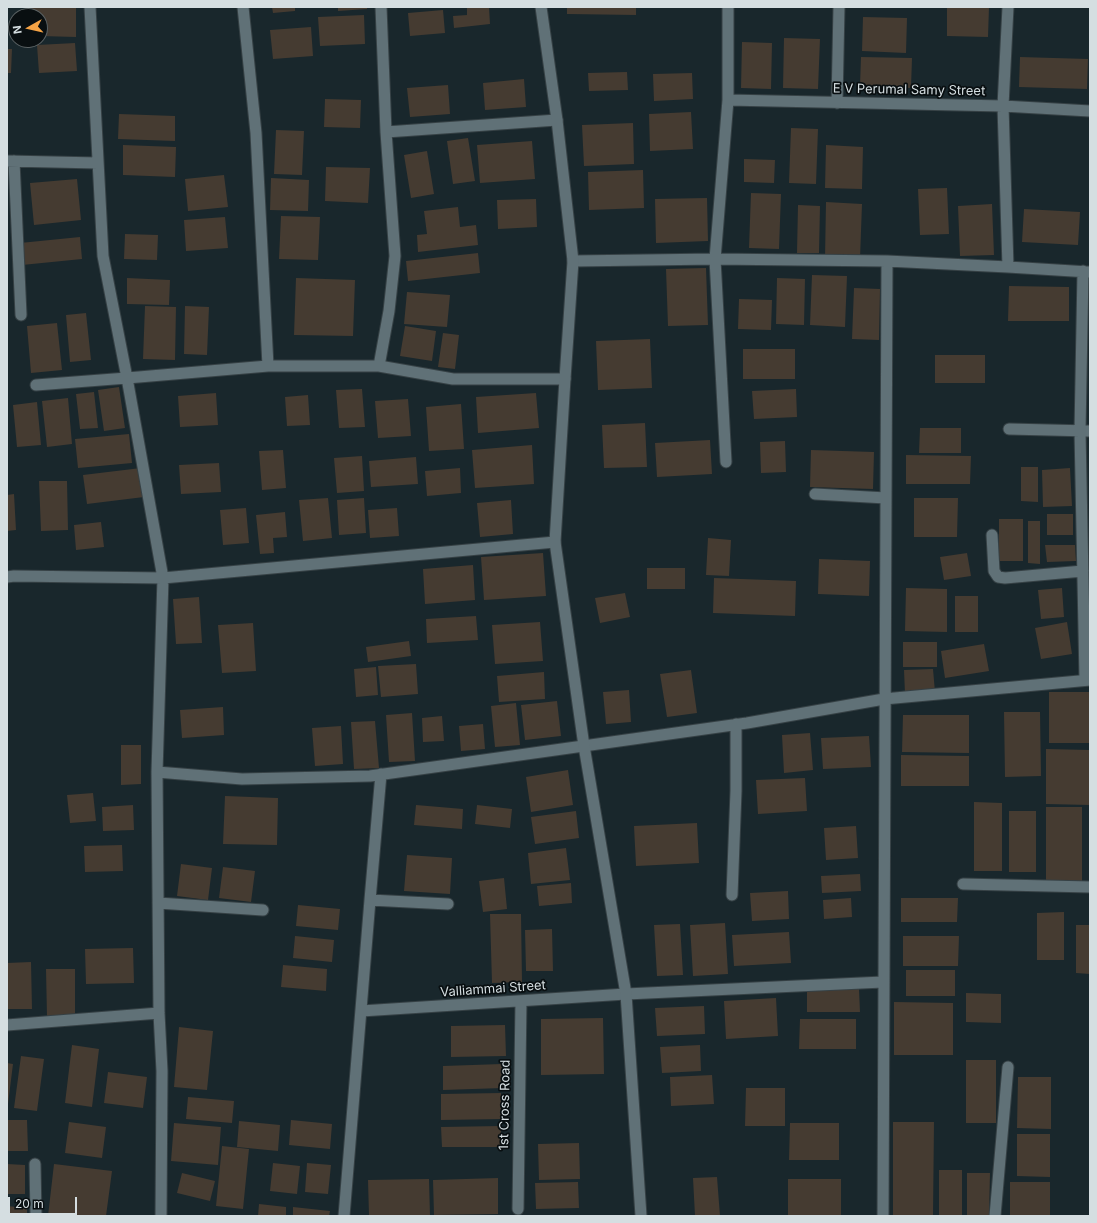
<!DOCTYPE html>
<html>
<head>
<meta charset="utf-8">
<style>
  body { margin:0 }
  #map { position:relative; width:1097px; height:1223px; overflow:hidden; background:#19272c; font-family:Inter,sans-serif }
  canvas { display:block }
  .frame { position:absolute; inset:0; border:8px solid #d5dee1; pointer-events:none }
  .north { position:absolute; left:8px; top:8px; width:40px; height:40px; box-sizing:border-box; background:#090f11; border:1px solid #5b6264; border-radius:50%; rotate:262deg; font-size:11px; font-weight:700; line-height:16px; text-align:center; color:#d5dee1 }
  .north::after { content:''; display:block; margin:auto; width:14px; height:18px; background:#f5a345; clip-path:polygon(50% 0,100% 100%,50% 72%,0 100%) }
  .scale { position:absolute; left:8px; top:1197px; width:69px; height:18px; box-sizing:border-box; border:2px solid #d5dee1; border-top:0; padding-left:5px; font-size:12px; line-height:14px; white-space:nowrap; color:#d5dee1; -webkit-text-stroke:3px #090f11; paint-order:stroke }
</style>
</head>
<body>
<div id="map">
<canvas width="1097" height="1223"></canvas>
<div class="frame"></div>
<div class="north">N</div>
<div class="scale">20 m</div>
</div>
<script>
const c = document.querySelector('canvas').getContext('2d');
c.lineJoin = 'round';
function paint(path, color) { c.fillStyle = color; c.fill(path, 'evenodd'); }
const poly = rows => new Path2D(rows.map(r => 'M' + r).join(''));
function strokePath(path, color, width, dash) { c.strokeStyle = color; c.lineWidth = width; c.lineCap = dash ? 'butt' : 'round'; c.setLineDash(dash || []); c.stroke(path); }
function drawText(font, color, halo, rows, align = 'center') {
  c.font = font + ' Inter,sans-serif'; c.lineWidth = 3.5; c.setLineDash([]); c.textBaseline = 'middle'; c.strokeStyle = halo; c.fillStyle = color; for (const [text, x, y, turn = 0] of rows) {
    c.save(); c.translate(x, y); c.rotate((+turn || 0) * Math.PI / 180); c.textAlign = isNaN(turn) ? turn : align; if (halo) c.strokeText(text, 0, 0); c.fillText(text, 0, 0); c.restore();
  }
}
const building = poly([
  [32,7,76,7,76,37,40,36,40,16,32,16],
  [272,7,295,7,295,11,273,13],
  [338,7,367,7,367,9,338,11],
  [467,7,489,7,490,24,454,28,453,16,467,15],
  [567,7,636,7,636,15,567,14],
  [947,7,989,7,988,37,947,36],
  [443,10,445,33,410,36,408,13],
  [364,15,365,44,320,46,318,17],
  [863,17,907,18,906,53,862,51],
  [311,27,313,56,273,59,270,30],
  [784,38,820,39,818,89,783,88],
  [742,42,772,43,771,89,741,88],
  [75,43,77,71,39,73,37,45],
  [7,49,12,49,11,73,7,73],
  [861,57,912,58,911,88,860,86],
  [1020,57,1088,59,1087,89,1019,87],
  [627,72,628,90,589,91,588,73],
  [692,73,693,99,654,101,653,74],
  [524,79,526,107,485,110,483,83],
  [448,85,450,114,410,117,407,88],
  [325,99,361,100,360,128,324,127],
  [691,112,693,149,650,151,649,114],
  [119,114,175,116,175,141,118,139],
  [633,123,634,164,584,166,582,125],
  [791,128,818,129,816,184,789,183],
  [276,130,304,131,302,175,274,174],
  [468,138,475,181,453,184,447,141],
  [532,141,535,179,480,183,477,145],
  [123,145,176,147,175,177,123,175],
  [826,145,863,147,862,189,825,188],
  [427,151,434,194,411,198,404,155],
  [744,159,775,160,774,183,744,182],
  [326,167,370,168,368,203,325,201],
  [643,170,644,208,589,210,588,172],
  [224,175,228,207,188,211,185,179],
  [271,178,309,180,308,211,270,210],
  [77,179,81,220,34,225,30,183],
  [947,188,949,234,920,235,918,189],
  [751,193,781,194,779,249,749,248],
  [707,198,708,241,656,243,655,199],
  [536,199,537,227,498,229,497,200],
  [826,202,862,204,860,259,825,258],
  [992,204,994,255,960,256,958,206],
  [798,205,820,206,819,253,797,253],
  [458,207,460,227,476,225,478,245,418,252,417,235,427,234,424,211],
  [1024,209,1080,212,1078,245,1022,242],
  [281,216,320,217,318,260,279,259],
  [225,217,228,248,186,251,184,220],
  [125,234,158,235,157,260,124,259],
  [80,237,82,259,22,265,20,243],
  [478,253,480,273,408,281,406,261],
  [706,268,708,325,668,326,666,269],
  [812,275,847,276,845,327,810,325],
  [127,278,170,280,169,305,127,304],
  [296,278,355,280,353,336,294,335],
  [777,278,805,279,804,325,776,324],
  [1009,286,1069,287,1069,321,1008,321],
  [854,288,880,289,879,340,852,339],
  [407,292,450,295,447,327,404,324],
  [739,299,772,300,771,330,738,329],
  [145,306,176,307,175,360,143,359],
  [185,306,209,307,207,355,184,354],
  [86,313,91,360,70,362,66,315],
  [57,323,62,370,31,373,27,326],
  [405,326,436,331,432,361,400,356],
  [443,333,459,335,455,369,438,367],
  [650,339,652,388,598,390,596,341],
  [743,349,795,349,795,379,743,379],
  [935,355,985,355,985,383,935,383],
  [119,387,125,428,104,431,98,390],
  [362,389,365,427,339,428,336,390],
  [796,389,797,417,754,419,752,391],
  [94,392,98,428,80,429,76,394],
  [216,393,218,425,180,427,178,396],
  [536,393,539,428,478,433,476,397],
  [308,395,310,425,287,426,285,397],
  [68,398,72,444,47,447,42,401],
  [408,399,411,436,378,438,375,401],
  [37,402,41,445,17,447,13,405],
  [461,404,464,449,429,451,426,407],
  [645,423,647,467,604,468,602,425],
  [920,428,961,428,961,453,919,453],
  [129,434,132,463,78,468,75,439],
  [710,440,712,474,657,477,655,443],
  [785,441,786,472,761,473,760,442],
  [532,445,534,484,475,488,472,450],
  [283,450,286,488,262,490,259,451],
  [811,450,874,452,873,489,810,487],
  [906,455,971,456,970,484,906,484],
  [362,456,364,491,337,493,334,458],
  [416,457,418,484,371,487,369,461],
  [219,463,221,492,181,494,179,465],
  [1021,467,1038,467,1038,502,1021,501],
  [141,468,144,497,87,504,83,475],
  [460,468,461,493,427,496,425,471],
  [1070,468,1072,506,1043,507,1042,470],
  [39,481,67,481,68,530,41,531],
  [14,494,16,530,7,531,7,495],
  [328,498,332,538,303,541,299,500],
  [364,498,366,533,339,535,337,500],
  [914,498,958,498,957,537,914,537],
  [511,500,513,534,480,537,477,503],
  [246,508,249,543,223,545,220,510],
  [397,508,399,536,370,538,368,510],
  [285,512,287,537,273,538,274,553,260,554,256,515],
  [1047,514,1073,514,1073,535,1047,535],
  [999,519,1023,519,1023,561,999,561],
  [1028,521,1040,521,1040,564,1028,563],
  [101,522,104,547,76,550,74,525],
  [708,538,731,540,729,576,706,575],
  [1045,545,1075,545,1076,561,1047,562],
  [543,553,546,596,484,600,481,557],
  [967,553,971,576,944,580,940,557],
  [819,559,870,561,869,596,818,594],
  [473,565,475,600,425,604,423,569],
  [647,568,685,568,685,589,647,589],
  [714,578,796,581,795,616,713,613],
  [906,588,947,589,947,632,905,631],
  [1062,588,1064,617,1041,619,1038,590],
  [625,593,630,617,600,623,595,598],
  [955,596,978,596,978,632,955,632],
  [199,597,202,643,176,644,173,599],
  [476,616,478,640,427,643,426,619],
  [540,622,543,661,495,664,492,625],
  [1067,622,1072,654,1041,659,1035,628],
  [253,623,256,671,222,673,218,625],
  [409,641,411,656,368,662,366,647],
  [903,642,937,642,937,667,903,667],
  [984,644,989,671,945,678,941,651],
  [416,664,418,694,381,697,378,666],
  [376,667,378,695,356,697,354,669],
  [933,669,935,692,905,694,904,670],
  [691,670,697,713,667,717,660,674],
  [544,672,545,699,499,702,497,676],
  [629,690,631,722,606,724,603,692],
  [1049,692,1090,692,1090,743,1049,743],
  [557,701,561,736,525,740,521,705],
  [516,703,520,745,495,747,491,706],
  [223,707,224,735,182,738,180,710],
  [1004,712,1040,712,1041,776,1005,777],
  [412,713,415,761,389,762,386,715],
  [903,715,969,715,969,753,902,752],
  [442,716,444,741,423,742,422,718],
  [375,721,379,768,354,769,351,722],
  [483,724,485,749,461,751,459,726],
  [341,726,343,764,315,766,312,728],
  [810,733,813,770,784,773,782,735],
  [869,736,871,767,823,769,821,738],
  [121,745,141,745,141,784,121,785],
  [1046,749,1090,750,1090,805,1046,804],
  [901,755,969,756,969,786,901,786],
  [568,770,573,805,531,812,526,777],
  [805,778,807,811,758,814,756,780],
  [93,793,96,821,70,823,67,795],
  [225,796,278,798,277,845,223,844],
  [974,802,1002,803,1002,871,974,871],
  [133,805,134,830,103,831,102,807],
  [416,805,463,809,462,829,414,825],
  [477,805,512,809,510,828,475,824],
  [1046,807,1082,807,1082,881,1046,881],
  [576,811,579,838,535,844,531,817],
  [1009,811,1036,811,1036,872,1009,872],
  [697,823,699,863,636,866,634,826],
  [856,826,858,858,826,860,824,828],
  [122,845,123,871,85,872,84,846],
  [566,848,570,880,531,884,528,853],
  [407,855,452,858,450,894,404,891],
  [181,864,212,868,208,900,177,896],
  [223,867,255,871,251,902,219,898],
  [860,874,861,891,822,893,821,876],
  [504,878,507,909,483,912,479,881],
  [571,883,572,903,539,906,537,886],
  [788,891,789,919,752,921,750,893],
  [851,898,852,917,824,919,823,900],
  [901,898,958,898,957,922,901,922],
  [298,905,340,909,338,930,296,926],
  [1064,912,1064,960,1037,960,1037,913],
  [490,914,521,914,522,982,492,983],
  [725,923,728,974,693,976,690,925],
  [680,924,683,975,657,976,654,925],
  [1076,925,1090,925,1090,974,1076,973],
  [552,929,553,971,526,971,525,930],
  [789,932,791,963,734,966,732,935],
  [295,936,334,940,332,962,293,958],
  [903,936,959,936,958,966,903,966],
  [133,948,134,983,86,984,85,949],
  [31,962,32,1009,7,1009,7,963],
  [283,965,327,969,326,991,281,987],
  [46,969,75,969,75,1016,47,1017],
  [906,970,955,970,955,996,906,996],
  [807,989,859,989,860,1012,807,1012],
  [966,993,1001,994,1001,1023,966,1022],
  [776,998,778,1036,726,1039,724,1001],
  [894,1002,953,1003,953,1055,894,1055],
  [704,1006,705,1034,657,1036,655,1008],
  [603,1018,604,1074,541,1075,541,1019],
  [800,1019,856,1019,856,1049,799,1049],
  [505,1025,506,1056,451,1057,451,1026],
  [179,1027,213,1031,207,1090,174,1087],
  [72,1045,99,1049,92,1107,65,1103],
  [700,1045,701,1071,662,1073,660,1047],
  [21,1056,44,1059,37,1111,14,1108],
  [966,1060,996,1060,996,1123,966,1123],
  [7,1063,13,1064,8,1104,7,1104],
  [502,1064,503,1088,443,1090,443,1066],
  [108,1072,147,1077,143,1108,104,1103],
  [712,1075,714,1104,671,1106,670,1077],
  [1018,1077,1051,1077,1051,1129,1017,1128],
  [746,1088,785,1088,785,1126,745,1126],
  [501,1093,502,1119,441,1120,441,1094],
  [188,1097,234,1101,232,1123,186,1119],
  [7,1120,27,1120,28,1151,7,1151],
  [291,1120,332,1124,330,1149,289,1145],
  [239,1121,280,1125,278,1151,237,1147],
  [69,1122,106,1127,102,1158,65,1153],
  [893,1122,934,1122,933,1216,893,1216],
  [174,1123,221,1127,218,1165,171,1161],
  [790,1123,839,1123,839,1160,789,1160],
  [501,1126,501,1147,442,1147,441,1127],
  [1017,1134,1050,1134,1050,1177,1017,1176],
  [579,1143,580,1179,539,1180,538,1144],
  [222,1146,249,1149,243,1209,216,1206],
  [273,1163,300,1166,297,1194,270,1191],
  [307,1163,331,1165,328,1194,305,1192],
  [7,1164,25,1165,25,1194,7,1194],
  [54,1164,112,1171,106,1216,48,1216],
  [939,1170,962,1170,962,1216,939,1216],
  [182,1173,215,1181,210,1201,177,1193],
  [967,1173,990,1173,989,1216,967,1216],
  [717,1177,720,1216,695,1216,693,1178],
  [498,1178,498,1214,434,1215,433,1180],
  [429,1179,430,1216,369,1216,368,1180],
  [788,1179,841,1179,841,1216,788,1216],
  [578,1182,579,1208,536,1209,535,1183],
  [1010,1182,1050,1182,1050,1216,1010,1216],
  [259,1204,286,1207,286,1216,258,1216],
  [7,1206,27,1208,27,1216,7,1216],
  [293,1207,330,1211,329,1216,293,1216]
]);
const minor = poly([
  [90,7,103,256,127,378,268,366,379,366,453,379,565,379],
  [243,7,256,133,268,366],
  [1008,7,1003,106,1008,267,1089,272],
  [728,100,1003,106,1090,111],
  [837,103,839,7],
  [386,132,557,120],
  [8,161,98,163],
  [14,161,21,315],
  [573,261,715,259,887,261,1008,267],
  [1083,271,1080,431,1085,680],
  [379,366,389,311,395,256,386,132,381,7],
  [36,385,127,378,163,578,157,772],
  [1009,429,1090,431],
  [726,462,715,259,728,100,728,7],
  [815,494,886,498],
  [992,535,994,571,998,577,1005,578,1083,571],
  [7,577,14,576,163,578,555,542],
  [963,884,1090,887],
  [732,895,736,791,736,724],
  [370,900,448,904],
  [158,903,263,910],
  [361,1011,626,994,883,982],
  [7,1025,159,1013],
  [35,1164,36,1216],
  [518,1209,521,1001],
  [161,1216,162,1071,159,1013,157,772,242,779,370,776,747,723,884,699,1090,680],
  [344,1216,370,900,381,774],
  [883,1216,887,261],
  [995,1216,1008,1067]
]);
const tertiary = poly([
  [541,7,557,120,573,261,565,379,555,542,584,746,626,994,641,1216]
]);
const streetNames = [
  ["E V Perumal Samy Street",909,90,1],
  ["Valliammai Street",493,989,-4],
  ["1st Cross Road",505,1105,-89]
];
paint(building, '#453b31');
strokePath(minor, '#364145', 13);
strokePath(tertiary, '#364145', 13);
strokePath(minor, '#607177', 11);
strokePath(tertiary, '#607177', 11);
drawText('13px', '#d5dee1', '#090f11', streetNames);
</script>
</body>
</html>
